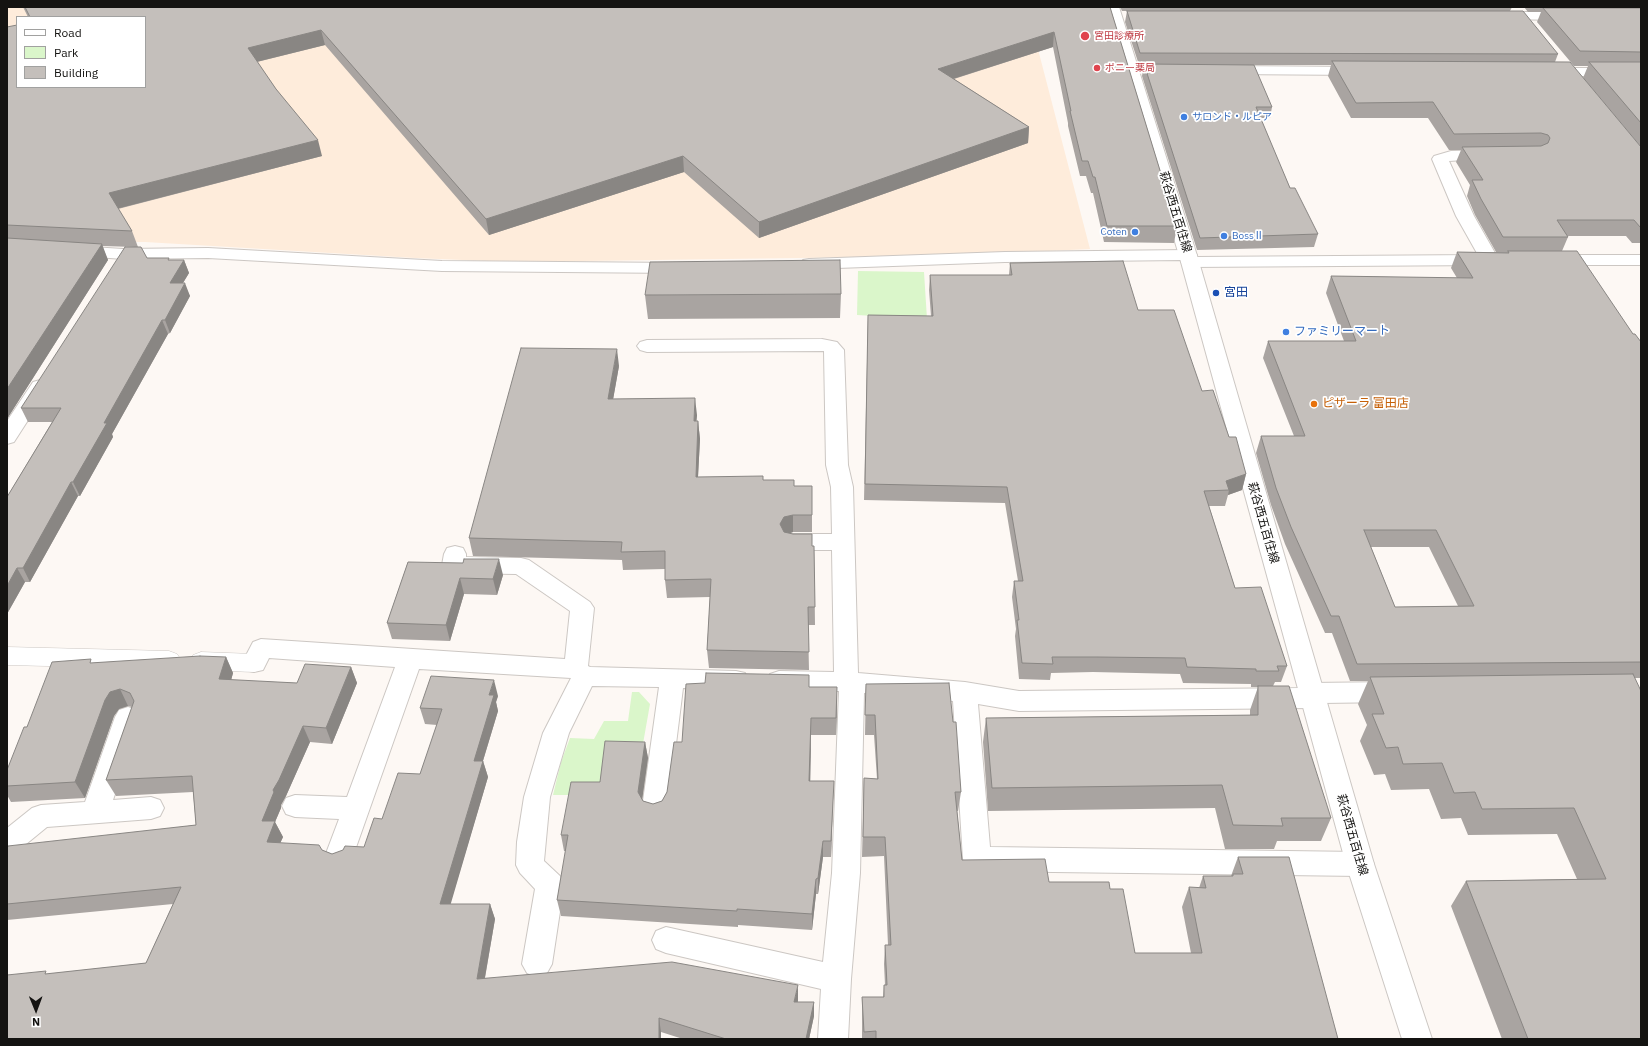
<!DOCTYPE html>
<html>
<head>
<meta charset="utf-8">
<style>
  body { margin:0 }
  #map { position:relative; width:1648px; height:1046px; overflow:hidden; background:#fdf8f4; font-family:"IBM Plex Sans",sans-serif }
  canvas { display:block }
  .frame { position:absolute; inset:0; border:8px solid #141311; pointer-events:none }
  .legend { position:absolute; left:16px; top:16px; width:130px; height:72px; box-sizing:border-box; background:#fff; border:1px solid #a1a1a0; margin:0; padding:5px 7px; list-style:none; font-size:12px; color:#141311 }
  .legend li { display:flex; align-items:center; gap:8px; height:20px }
  .legend b { width:20px; border:1px solid #a1a1a0 }
  .north { position:absolute; left:16px; top:990px; width:40px; height:40px; -webkit-text-stroke:3px #fff; paint-order:stroke; rotate:179deg; font-size:11px; font-weight:700; line-height:16px; text-align:center; color:#141311 }
  .north::after { content:''; display:block; margin:auto; width:14px; height:18px; background:#141311; clip-path:polygon(50% 0,100% 100%,50% 72%,0 100%) }
</style>
</head>
<body>
<div id="map">
<canvas width="1648" height="1046"></canvas>
<div class="frame"></div>
<ul class="legend">
<li><b style="height:5px;background:#fff"></b>Road</li>
<li><b style="height:11px;background:#daf6ca"></b>Park</li>
<li><b style="height:11px;background:#c4bfbb"></b>Building</li>
</ul>
<div class="north">N</div>
</div>
<script>
const c = document.querySelector('canvas').getContext('2d');
c.lineJoin = 'round';
function paint(path, color) { c.fillStyle = color; c.fill(path, 'evenodd'); }
const poly = rows => new Path2D(rows.map(r => 'M' + r).join(''));
function strokePath(path, color, width, dash) { c.strokeStyle = color; c.lineWidth = width; c.lineCap = dash ? 'butt' : 'round'; c.setLineDash(dash || []); c.stroke(path); }
function drawText(font, color, halo, rows, align = 'center') {
  c.font = font + ' "IBM Plex Sans","Noto Sans JP",sans-serif'; c.lineWidth = 3.5; c.setLineDash([]); c.textBaseline = 'middle'; c.strokeStyle = halo; c.fillStyle = color; for (const [text, x, y, turn = 0] of rows) {
    c.save(); c.translate(x, y); c.rotate((+turn || 0) * Math.PI / 180); c.textAlign = isNaN(turn) ? turn : align; if (halo) c.strokeText(text, 0, 0); c.fillText(text, 0, 0); c.restore();
  }
}
const industrial = poly([
  [7,7,1027,7,1090,249,943,256,510,262,415,258,145,242,106,242,7,237],
  [17,17,145,17,145,87,17,87]
]);
const green = poly([
  [858,271,924,272,927,319,857,315],
  [632,692,639,692,650,704,641,755,600,795,553,795,561,762,570,738,594,739,604,721,628,721]
]);
const lane = poly([
  [7,647,169,651,177,654,181,660,177,666,169,669,7,665,7,647],
  [201,652,254,654,262,657,266,663,262,669,254,672,201,670,193,667,189,661,193,655,201,652]
]);
const street = poly([
  [1498,12,1570,12,1575,13,1577,16,1575,19,1570,20,1493,19,1491,16,1493,13,1498,12],
  [1227,66,1358,67,1363,68,1365,71,1363,74,1358,75,1227,74,1222,73,1220,70,1222,67,1227,66],
  [1549,68,1641,68,1641,76,1549,76,1544,75,1542,72,1544,69,1549,68],
  [1488,150,1494,152,1496,155,1494,158,1449,161,1474,216,1499,260,1496,264,1490,265,1190,267,1184,266,1181,262,1182,260,1005,262,809,269,803,268,800,264,803,260,809,259,1005,252,1188,250,1194,251,1197,255,1196,257,1478,255,1456,216,1432,159,1434,156,1451,151,1488,150],
  [76,246,123,249,208,248,442,261,679,263,685,264,688,268,685,272,679,273,442,271,208,258,123,259,70,255,67,251,70,247,76,246],
  [1552,255,1641,255,1641,265,1552,265,1546,264,1543,260,1546,256,1552,255],
  [822,339,837,342,844,350,848,465,853,487,858,673,965,682,1019,691,1300,688,1301,686,1310,683,1394,682,1403,685,1406,692,1403,699,1394,702,1322,703,1321,705,1312,708,1019,711,978,704,990,847,1360,852,1370,856,1374,864,1370,872,1360,876,977,871,967,867,963,859,953,701,864,693,860,873,851,979,848,1039,818,1039,821,989,666,953,656,949,652,940,656,931,666,927,823,962,832,873,839,691,779,691,770,688,767,681,770,674,779,671,834,672,832,550,793,550,785,548,782,542,785,536,793,534,832,534,831,487,826,465,824,351,647,352,640,350,637,346,640,342,647,340,822,339],
  [40,380,47,382,50,386,14,442,7,444,7,421,33,382,40,380],
  [455,546,463,548,466,554,466,557,521,558,529,560,590,602,594,608,588,666,590,667,736,671,745,673,748,680,745,687,736,689,683,688,668,808,664,816,655,819,646,816,642,808,659,687,592,686,569,733,550,797,544,861,560,876,564,885,552,964,547,973,537,977,527,973,522,964,535,889,520,873,516,865,517,842,524,797,543,733,571,678,419,669,353,856,349,864,339,868,329,864,325,856,339,819,295,817,286,814,282,806,286,798,295,795,347,797,395,667,269,658,263,670,254,672,245,670,242,663,253,642,261,639,565,659,570,611,516,574,453,573,445,571,442,565,444,554,447,548,455,546],
  [128,707,137,710,141,717,113,800,151,797,160,800,164,808,160,816,151,819,47,827,25,845,17,863,7,867,7,828,32,808,41,805,85,802,115,717,119,710,128,707]
]);
const secondary = poly([
  [1105,7,1119,7,1199,262,1374,864,1432,1039,1402,1039,1346,864,1181,262,1105,7]
]);
const wall = poly([
  [23,7,1110,7,1177,226,1174,243,1104,242,1093,193,1091,193,1086,176,1080,176,1068,126,1068,123,1053,47,954,79,1029,127,1028,143,759,238,684,172,489,235,325,45,257,62,322,156,118,209,132,231,138,247,147,258,169,260,184,260,189,273,183,283,190,296,170,333,168,334,112,434,113,437,80,496,78,496,30,582,25,582,7,614,7,497,52,422,28,422,21,408,135,247,102,246,108,260,7,419,7,27,145,17,28,17],
  [1120,7,1512,7,1510,11,1558,54,1555,62,1641,147,1641,243,1632,243,1626,236,1567,236,1568,237,1562,251,1633,334,1641,342,1641,678,1635,678,1641,1039,1502,1039,1451,906,1466,881,1577,879,1557,834,1468,835,1461,818,1441,819,1429,789,1391,790,1385,774,1374,775,1360,741,1367,725,1358,704,1368,681,1350,681,1332,633,1325,633,1285,544,1271,505,1256,453,1261,436,1294,436,1263,358,1268,341,1344,341,1326,293,1331,276,1457,278,1451,268,1457,252,1496,252,1475,215,1467,196,1470,185,1456,162,1461,150,1449,150,1428,118,1351,118,1328,76,1331,65,1238,65,1272,107,1270,118,1260,118,1290,188,1318,234,1314,247,1197,250,1142,76,1144,65,1139,65,1125,22,1127,11,1122,11],
  [1371,547,1429,547,1458,606,1395,607],
  [1524,7,1641,7,1641,147,1583,78,1588,66,1574,66,1537,22,1541,12,1528,12],
  [1010,263,1138,310,1202,391,1229,437,1246,474,1242,490,1228,495,1225,506,1209,506,1235,588,1287,666,1281,682,1275,682,1273,686,1331,818,1321,841,1277,841,1274,849,1225,849,1215,808,988,811,983,742,986,718,1250,715,1250,710,1258,687,1251,687,1251,684,1183,683,1180,674,1093,672,1051,673,1050,680,1019,679,1015,636,1016,629,1012,597,1014,581,1018,581,1005,503,864,500,868,315,931,316,929,290,930,275,1009,275],
  [841,294,840,318,648,319,645,295],
  [619,366,613,399,697,415,696,421,698,421,700,439,698,477,763,480,794,486,812,486,812,532,793,532,790,533,812,546,814,546,815,625,808,625,809,670,709,668,707,650,710,597,667,598,665,580,665,569,623,570,622,560,473,556,469,538],
  [408,562,503,575,497,595,464,594,450,641,392,639,387,623],
  [226,657,233,673,231,680,297,683,351,667,357,683,332,744,310,742,286,796,281,805,281,808,275,822,283,837,280,843,322,850,332,854,364,847,382,819,420,774,437,725,425,724,420,708,498,696,496,702,498,711,483,761,488,777,450,904,490,904,495,919,485,978,798,1000,798,1002,814,1002,814,1016,809,1039,683,1039,661,1032,661,1039,7,1039,48,974,146,963,173,904,7,920,7,848,196,825,193,792,116,796,106,780,132,707,128,706,119,709,114,716,85,798,11,802,7,795,7,770,27,727,93,663],
  [866,684,953,722,961,792,958,811,957,811,962,860,1049,882,1110,889,1135,953,1191,953,1182,907,1189,887,1199,888,1203,876,1231,876,1238,857,1338,1039,862,1039,862,997,883,997,884,985,885,985,884,964,885,945,888,945,884,856,862,857,864,778,877,779,874,735,865,735],
  [809,687,837,704,836,735,811,735,810,781,833,798,831,857,823,857,818,894,816,894,812,930,738,925,738,927,561,916,557,900,566,851,564,851,561,835,600,782,645,742,648,758,642,799,643,801,653,804,662,801,667,792,682,742]
]);
const shadedWall = poly([
  [321,30,325,45,252,63,248,48],
  [1054,32,1053,47,937,84,938,69],
  [1029,127,1028,143,759,238,759,222],
  [318,140,322,156,116,209,109,193],
  [683,156,684,172,489,235,486,219],
  [102,244,108,260,7,419,7,389],
  [184,260,189,273,175,296,170,283],
  [185,283,190,296,170,333,165,320],
  [162,320,168,334,112,434,113,437,80,496,73,482,104,423],
  [617,349,619,366,610,417,608,399],
  [695,398,697,415,695,439,694,421],
  [698,421,700,439,697,495,696,477],
  [1246,474,1242,490,1228,495,1229,490,1226,481],
  [71,482,78,496,30,582,23,568],
  [793,515,793,532,785,535,780,524,784,517],
  [499,559,503,575,497,595,493,579],
  [17,568,25,582,7,614,7,586],
  [460,578,464,594,450,641,446,625],
  [226,657,233,673,227,696,219,679],
  [351,667,357,683,332,744,326,728],
  [494,680,498,696,496,702,498,711,478,777,474,761,489,695],
  [837,687,837,704,836,735,836,718],
  [120,689,128,706,119,709,114,716,85,798,75,782,105,700,110,692],
  [811,718,811,735,810,797,809,781],
  [303,726,310,742,286,796,281,805,281,808,275,822,283,837,274,857,267,842,262,821,273,790],
  [645,742,648,758,641,808,638,792],
  [483,761,488,777,446,920,440,904],
  [834,781,833,798,831,857,831,841],
  [823,841,823,857,818,894,818,878],
  [816,879,816,894,812,930,812,914],
  [490,904,495,919,482,994,477,979],
  [798,985,798,1000,794,1017,794,1002],
  [814,1002,814,1016,809,1039,806,1039],
  [659,1018,661,1032,661,1039,659,1039]
]);
const building = poly([
  [25,7,1110,7,1177,226,1107,226,1095,177,1093,177,1088,161,1082,161,1070,111,1071,111,1054,32,938,69,1029,127,759,222,683,156,486,219,321,30,248,48,276,89,318,140,109,193,132,231,7,225,7,27,17,25,17,87,145,87,145,17,30,17,25,7],
  [1543,8,1641,8,1641,52,1580,51,1543,8],
  [1127,11,1523,11,1558,54,1140,53,1127,11],
  [1332,61,1570,62,1641,147,1641,227,1640,227,1634,220,1557,220,1568,237,1503,237,1481,199,1472,180,1483,180,1462,147,1541,146,1548,143,1550,138,1548,135,1541,133,1454,134,1433,102,1356,103,1332,61],
  [1589,62,1641,62,1641,123,1589,62],
  [1144,64,1254,65,1272,107,1256,107,1290,188,1295,188,1318,234,1200,238,1144,64],
  [7,238,102,244,7,389,7,238],
  [125,247,141,247,147,258,169,258,168,260,184,260,170,283,185,283,165,320,162,320,104,423,107,423,73,482,71,482,23,568,17,568,7,586,7,497,61,408,21,408,125,247],
  [1508,251,1577,251,1633,334,1635,334,1641,342,1641,662,1357,664,1339,616,1331,616,1291,527,1276,488,1261,436,1305,436,1268,341,1356,341,1331,276,1473,278,1457,252,1509,253,1508,251],
  [1364,530,1436,530,1474,606,1395,607,1364,530],
  [840,260,841,294,645,295,650,262,840,260],
  [1123,261,1138,310,1174,310,1202,391,1213,390,1229,437,1236,437,1246,474,1226,481,1229,490,1204,491,1235,588,1261,587,1287,666,1277,666,1279,671,1256,671,1256,669,1187,667,1185,658,1097,657,1052,657,1053,664,1022,663,1017,620,1019,620,1014,581,1023,581,1007,487,865,484,868,315,933,316,930,275,1012,275,1010,263,1123,261],
  [521,348,617,349,608,399,695,398,694,421,698,421,696,477,763,476,763,480,794,480,794,486,812,486,812,515,793,515,784,517,780,524,784,532,793,534,812,534,812,546,814,546,815,607,808,607,809,652,707,650,711,579,665,580,665,551,621,552,622,542,469,538,521,348],
  [464,559,499,559,493,579,460,578,446,625,387,623,408,562,463,563,464,559],
  [200,656,226,657,219,679,297,683,305,664,351,667,326,728,303,726,279,780,273,790,274,792,262,821,275,821,267,842,319,845,322,850,332,854,343,850,345,846,364,847,374,818,382,819,398,773,420,774,442,709,420,708,431,676,494,680,489,695,494,695,474,761,483,761,440,904,490,904,477,979,672,962,798,985,794,1002,814,1002,806,1039,726,1039,659,1018,659,1039,7,1039,7,975,46,971,45,974,146,963,181,887,7,904,7,848,8,846,196,825,192,776,106,780,134,701,130,693,120,689,110,692,105,700,75,782,7,786,7,770,24,727,27,727,52,662,91,659,90,663,200,656],
  [706,673,809,675,809,687,837,687,836,718,811,718,809,781,834,781,831,841,823,841,818,878,816,879,812,914,737,909,737,911,557,900,568,835,561,835,571,782,600,782,605,741,645,742,638,792,643,801,653,804,662,801,667,792,674,742,682,742,686,684,705,683,706,673],
  [1633,674,1641,691,1641,1039,1528,1039,1466,881,1606,879,1574,808,1482,809,1475,792,1454,793,1442,763,1403,764,1398,747,1386,748,1372,714,1384,714,1370,677,1633,674],
  [949,683,953,722,956,722,961,792,955,792,962,860,1045,859,1049,882,1109,882,1110,889,1123,889,1135,953,1202,953,1189,887,1206,888,1203,876,1233,876,1233,874,1243,874,1238,857,1289,857,1338,1039,876,1039,876,1031,864,1032,862,997,884,997,884,985,887,985,885,945,891,945,885,837,863,837,864,778,878,779,875,715,865,715,866,684,949,683],
  [1258,686,1289,686,1331,818,1281,818,1283,826,1233,825,1222,785,992,788,986,718,1258,715,1258,686]
]);
const markers = [
  [1085,36,5,"#e0444e"],
  [1097,68,4,"#e0444e"],
  [1184,117,4,"#3f7fe0"],
  [1135,232,4,"#3f7fe0"],
  [1224,236,4,"#3f7fe0"],
  [1216,293,4,"#1a4fb4"],
  [1286,332,4,"#3f7fe0"],
  [1314,404,4,"#e8710a"]
];
const farHealthnames = [
  ["宮田診療所",1094,36],
  ["ポニー薬局",1105,68]
];
const farShopnames = [
  ["サロンド・ルピア",1192,117],
  ["Coten",1127,232,"right"],
  ["BossⅡ",1232,236]
];
const streetNames = [
  ["萩谷西五百住線",1175,212,73],
  ["萩谷西五百住線",1263,523,74],
  ["萩谷西五百住線",1352,835,74]
];
const transitNames = [
  ["宮田",1224,293]
];
const shopNames = [
  ["ファミリーマート",1294,332]
];
const foodNames = [
  ["ピザーラ 富田店",1322,404]
];
paint(industrial, '#feecdb');
paint(green, '#daf6ca');
strokePath(lane, '#ccc7c3', 1);
strokePath(street, '#ccc7c3', 2);
strokePath(secondary, '#ccc7c3', 2);
paint(lane, '#fff');
paint(street, '#fff');
paint(secondary, '#fff');
paint(wall, '#a9a4a1');
paint(shadedWall, '#898683');
paint(building, '#c4bfbb');
strokePath(building, '#898683', 1);
for (const [x, y, r, color] of markers) { const dot = new Path2D(); dot.arc(x, y, r, 0, 2 * Math.PI); c.fillStyle = color; c.fill(dot); strokePath(dot, '#fff', 1.5); }
drawText('10px', '#be3a42', '#fff', farHealthnames, 'left');
drawText('10px', '#366cbe', '#fff', farShopnames, 'left');
drawText('12px', '#141311', '#fff', streetNames);
drawText('12px', '#164399', '#fff', transitNames, 'left');
drawText('12px', '#366cbe', '#fff', shopNames, 'left');
drawText('12px', '#c56008', '#fff', foodNames, 'left');
</script>
</body>
</html>
